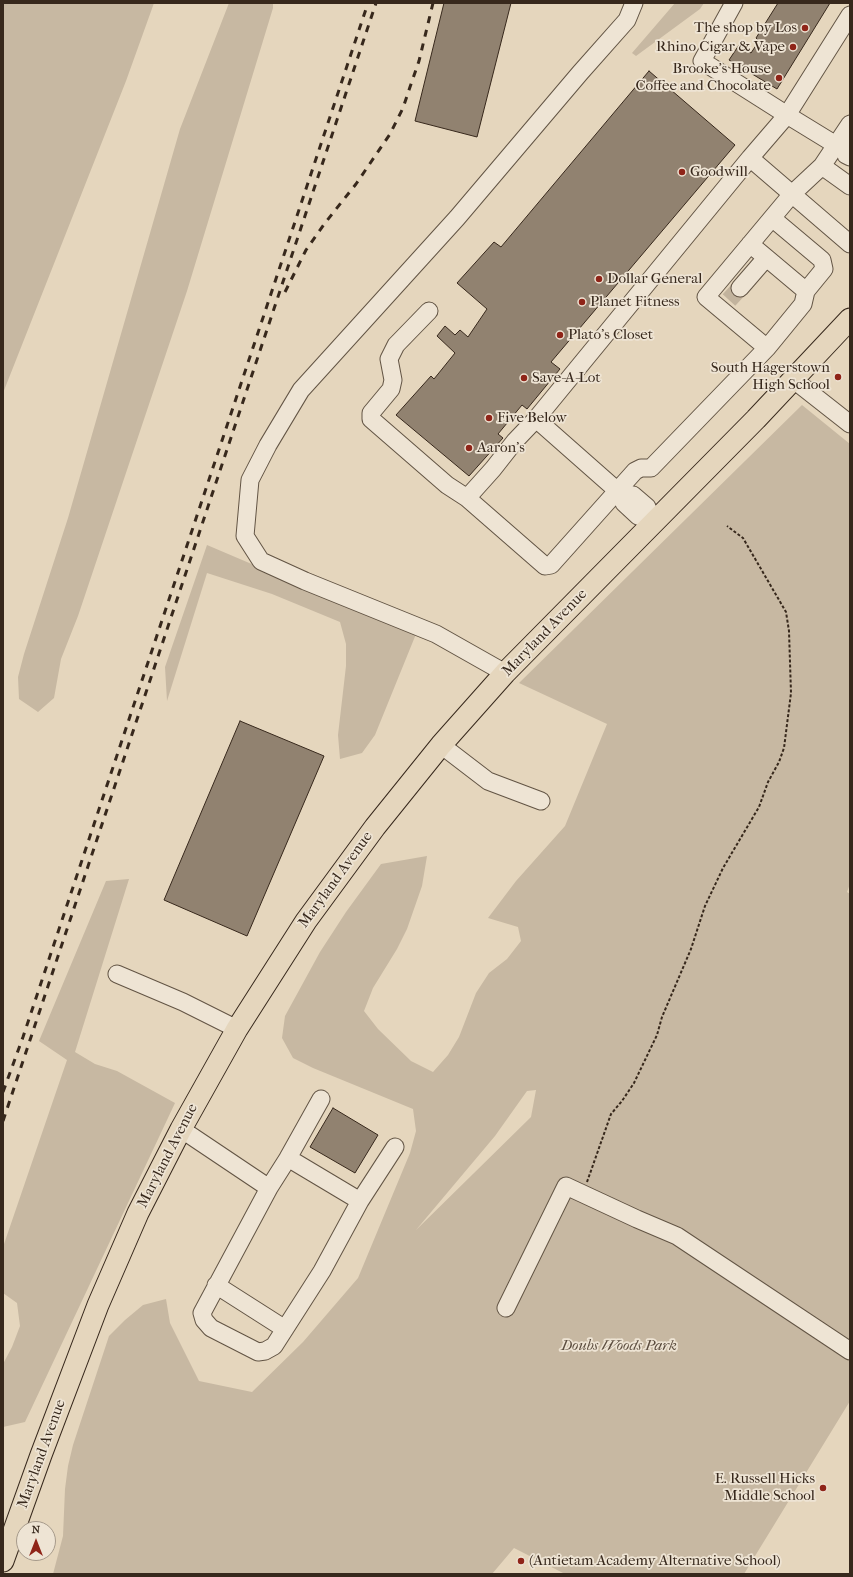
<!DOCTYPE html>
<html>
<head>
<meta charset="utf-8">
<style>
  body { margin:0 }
  #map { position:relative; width:853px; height:1577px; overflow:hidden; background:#e5d6bd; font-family:"IM FELL French Canon",serif }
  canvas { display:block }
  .frame { position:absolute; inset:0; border:4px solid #37281c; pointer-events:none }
  .north { position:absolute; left:16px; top:1521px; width:40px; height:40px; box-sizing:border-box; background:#eee4d4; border:1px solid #a5998a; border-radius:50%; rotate:0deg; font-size:11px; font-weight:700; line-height:16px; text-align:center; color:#37281c }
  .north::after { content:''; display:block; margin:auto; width:14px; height:18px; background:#8f2418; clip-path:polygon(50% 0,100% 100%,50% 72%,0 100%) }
</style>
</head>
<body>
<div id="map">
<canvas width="853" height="1577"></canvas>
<div class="frame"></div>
<div class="north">N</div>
</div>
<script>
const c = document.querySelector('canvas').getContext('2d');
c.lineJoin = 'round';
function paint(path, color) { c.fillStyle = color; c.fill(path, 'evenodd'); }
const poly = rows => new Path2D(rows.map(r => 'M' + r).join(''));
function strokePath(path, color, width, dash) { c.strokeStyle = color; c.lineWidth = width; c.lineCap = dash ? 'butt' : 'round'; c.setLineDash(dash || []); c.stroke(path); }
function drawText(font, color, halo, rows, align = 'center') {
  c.font = font + ' "IM FELL French Canon",serif'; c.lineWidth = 3.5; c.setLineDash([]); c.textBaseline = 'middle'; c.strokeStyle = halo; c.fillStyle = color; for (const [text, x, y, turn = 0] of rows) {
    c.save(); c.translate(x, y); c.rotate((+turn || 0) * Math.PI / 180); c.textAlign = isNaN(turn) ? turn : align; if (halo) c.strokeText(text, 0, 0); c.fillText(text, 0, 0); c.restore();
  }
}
const green = poly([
  [3,3,154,3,126,81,3,393],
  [229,3,273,3,273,8,187,291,78,616,61,659,54,698,38,712,19,699,18,677,24,654,68,518,180,129],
  [675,3,704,3,700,9,636,56,632,53],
  [802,405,850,444,850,884,847,892,850,894,850,1401,744,1574,565,1574,514,1548,492,1574,53,1574,63,1536,65,1489,68,1466,73,1445,109,1336,125,1320,143,1305,166,1299,170,1323,199,1381,252,1392,303,1342,358,1278,410,1153,416,1131,413,1109,313,1068,293,1058,282,1038,285,1016,320,952,346,912,381,864,427,856,422,886,407,929,397,949,373,988,364,1011,378,1029,411,1061,433,1072,448,1055,459,1037,476,993,489,973,507,959,521,941,518,927,488,918,516,881,565,826,607,724,519,683],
  [536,1090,531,1117,416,1230,495,1136,527,1091],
  [207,545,416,634,375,735,362,753,340,759,338,735,346,666,346,644,340,622,272,594,207,573,167,701,165,667],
  [129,879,75,1052,95,1064,117,1071,175,1103,25,1422,3,1427,3,1364,12,1347,20,1326,17,1303,3,1293,3,1247,67,1060,39,1041,106,881]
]);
const building = poly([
  [444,3,511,3,477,137,415,121,444,3],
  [778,3,830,3,777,89,729,60,739,45,751,53,759,41,756,38,778,3],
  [649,71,735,145,551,362,560,369,527,409,522,405,498,434,503,438,469,476,396,415,431,376,434,379,455,353,437,336,445,326,455,335,460,330,468,337,487,309,457,283,494,242,501,247,649,71],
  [240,721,324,756,247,936,164,900,240,721],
  [333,1108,378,1135,355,1173,310,1147,333,1108]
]);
const minorTunnel = poly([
  [729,300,740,288]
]);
const path = poly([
  [587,1182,611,1114,622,1101,634,1083,657,1035,662,1017,691,949,705,906,723,868,759,807,768,782,779,762,784,748,791,693,789,631,786,612,743,538,727,526]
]);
const minor = poly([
  [734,3,702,61,787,115,850,15],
  [850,124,822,166,850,186],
  [836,145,787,115,750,158,850,244],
  [850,146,846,152,846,155,850,157],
  [772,218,822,260,824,269,806,291],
  [740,288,766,258],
  [429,311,396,345,389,359,393,380,391,389,371,413,371,419,447,485,467,498],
  [767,348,706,297,792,194,822,166],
  [794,380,850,424],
  [536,419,515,441,493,469,467,498,545,566,551,565,635,471,641,468,651,468,767,348,803,304,806,291,750,244],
  [621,494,633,495,647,507,654,522,638,516,624,503,621,494,536,419,750,158],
  [505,673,436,634,305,581,261,561,245,536,250,480,268,445,301,390,457,218,580,73,627,20,634,3],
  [441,745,488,781,541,801],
  [117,974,183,1002,237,1029],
  [181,1129,269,1188,202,1313,204,1320,211,1328,258,1352,265,1351,274,1346,322,1271,360,1201,395,1147],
  [288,1158,321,1099],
  [269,1188,288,1158,360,1201],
  [216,1285,285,1329],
  [506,1308,566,1186,637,1219,677,1236,850,1351]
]);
const major = poly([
  [3,1561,41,1455,98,1305,138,1213,181,1129,237,1029,306,921,375,827,441,745,505,673,756,419,850,319]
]);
const rail = poly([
  [285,292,306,250,325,223,356,184,390,134,403,108,410,87,419,61,433,3],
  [3,1092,23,1037,368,3],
  [3,1121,376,3]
]);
const markers = [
  [805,28,4,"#8f2418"],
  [793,47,4,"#8f2418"],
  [779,78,4,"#8f2418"],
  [682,172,4,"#8f2418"],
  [599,279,4,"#8f2418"],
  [582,302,4,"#8f2418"],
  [560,335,4,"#8f2418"],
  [838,377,4,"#8f2418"],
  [524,378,4,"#8f2418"],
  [489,418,4,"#8f2418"],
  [469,448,4,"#8f2418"],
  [823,1488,4,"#8f2418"],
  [521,1561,4,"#8f2418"]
];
const poiNames = [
  ["The shop by Los",797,28,"right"],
  ["Rhino Cigar & Vape",785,47,"right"],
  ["Brooke's House",771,69,"right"],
  ["Coffee and Chocolate",771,86,"right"],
  ["Goodwill",690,172],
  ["Dollar General",607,279],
  ["Planet Fitness",590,302],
  ["Plato's Closet",568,335],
  ["South Hagerstown",830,368,"right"],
  ["High School",830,385,"right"],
  ["Save-A-Lot",532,378],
  ["Five Below",497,418],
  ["Aaron's",477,448],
  ["E. Russell Hicks",815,1479,"right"],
  ["Middle School",815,1496,"right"],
  ["(Antietam Academy Alternative School)",529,1561]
];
const streetNames = [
  ["Maryland Avenue",545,633,-46],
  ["Maryland Avenue",336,880,-54],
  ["Maryland Avenue",168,1156,-63],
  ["Maryland Avenue",42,1454,-70]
];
const parkNames = [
  ["Doubs Woods Park",619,1346]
];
paint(green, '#c7b8a2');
paint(building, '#918270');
strokePath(building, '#37281c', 1);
strokePath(minorTunnel, '#c2b39d', 17, [17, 8]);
strokePath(minor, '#625444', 19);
strokePath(major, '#37281c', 23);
strokePath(path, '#37281c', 2, [3, 2]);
strokePath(minor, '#eee4d4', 17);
strokePath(major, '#e5d6bd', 21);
strokePath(rail, '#37281c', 3, [7, 7]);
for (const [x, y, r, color] of markers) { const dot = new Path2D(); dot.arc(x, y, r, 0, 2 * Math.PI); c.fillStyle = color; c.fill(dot); strokePath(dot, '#eee4d4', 1.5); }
drawText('15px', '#37281c', '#eee4d4', poiNames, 'left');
drawText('15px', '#37281c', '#eee4d4', streetNames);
drawText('italic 15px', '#5b4c3e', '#eee4d4', parkNames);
</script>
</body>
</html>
